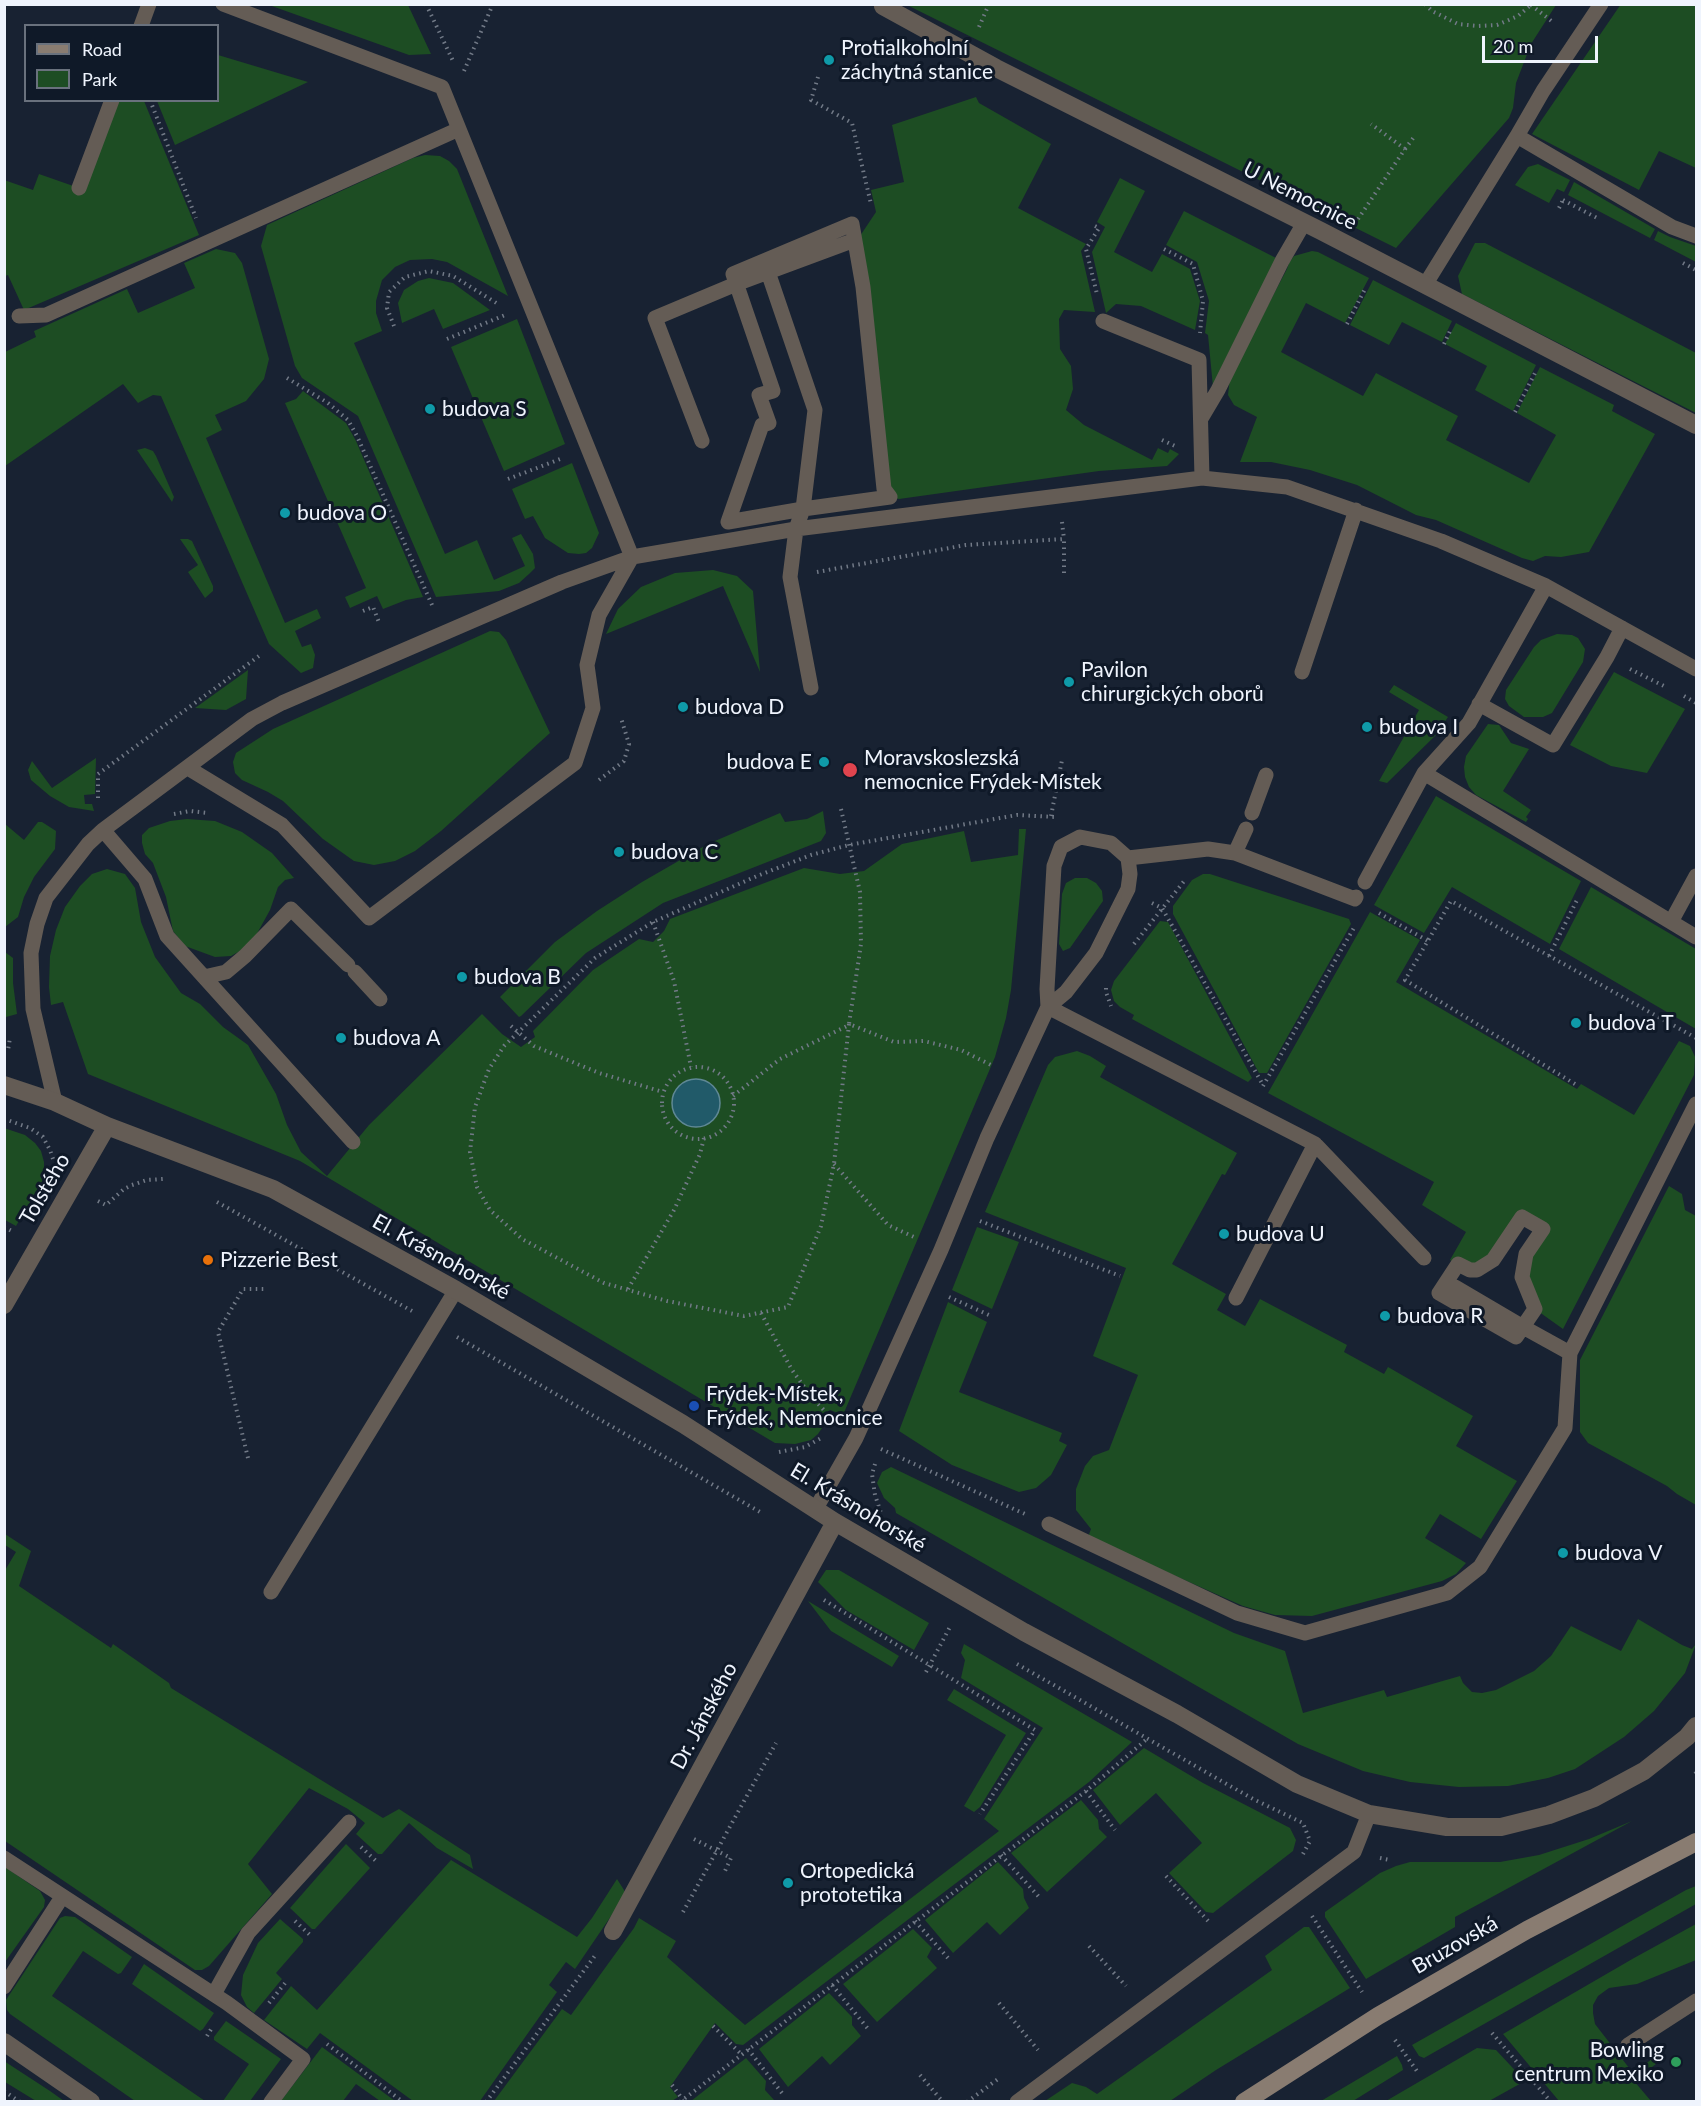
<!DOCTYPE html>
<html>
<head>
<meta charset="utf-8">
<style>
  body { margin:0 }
  #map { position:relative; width:1701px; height:2106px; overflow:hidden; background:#182232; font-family:Lato,sans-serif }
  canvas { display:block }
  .frame { position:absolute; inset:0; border:6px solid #eff4fd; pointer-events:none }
  .legend { position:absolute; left:24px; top:24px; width:195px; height:78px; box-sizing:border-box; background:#0f1928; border:2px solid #69717d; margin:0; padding:8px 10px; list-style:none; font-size:18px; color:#eff4fd }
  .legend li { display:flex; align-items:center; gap:12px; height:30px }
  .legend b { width:30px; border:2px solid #69717d }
  .scale { position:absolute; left:1482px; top:36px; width:116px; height:27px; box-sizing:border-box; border:3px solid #eff4fd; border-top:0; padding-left:8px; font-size:18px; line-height:21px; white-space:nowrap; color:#eff4fd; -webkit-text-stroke:4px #0f1928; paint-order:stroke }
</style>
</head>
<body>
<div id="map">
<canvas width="1701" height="2106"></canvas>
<div class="frame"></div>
<ul class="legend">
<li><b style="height:8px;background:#897c71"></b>Road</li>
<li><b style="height:16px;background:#1d4d23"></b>Park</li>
</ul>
<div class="scale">20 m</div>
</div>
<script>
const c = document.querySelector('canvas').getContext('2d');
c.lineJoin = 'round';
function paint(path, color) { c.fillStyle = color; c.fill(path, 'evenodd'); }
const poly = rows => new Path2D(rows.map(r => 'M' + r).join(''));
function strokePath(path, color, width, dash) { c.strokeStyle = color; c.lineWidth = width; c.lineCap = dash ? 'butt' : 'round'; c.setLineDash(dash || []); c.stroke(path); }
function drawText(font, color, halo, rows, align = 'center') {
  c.font = font + ' Lato,sans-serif'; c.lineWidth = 6; c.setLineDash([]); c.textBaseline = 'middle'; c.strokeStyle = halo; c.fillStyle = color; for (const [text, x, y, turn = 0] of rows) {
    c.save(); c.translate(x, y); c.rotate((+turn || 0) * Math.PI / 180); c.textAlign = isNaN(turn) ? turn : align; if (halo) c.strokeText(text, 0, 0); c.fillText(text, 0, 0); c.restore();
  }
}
const green = poly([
  [1621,4,1696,5,1696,168,1659,151,1639,190,1532,134],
  [269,5,408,5,431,54,409,55],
  [907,5,1556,4,1556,5,1531,44,1516,83,1513,108,1509,118,1396,248],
  [218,55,308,82,175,145,157,101,218,100],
  [976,97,979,103,1051,144,1018,208,1086,244,1081,251,1095,312,1064,310,1059,319,1060,349,1071,366,1073,389,1066,410,1084,425,1152,460,1158,448,1168,453,1170,449,1179,454,1167,466,1099,471,899,499,890,497,856,242,876,212,871,190,904,182,892,125],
  [112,101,144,101,199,235,24,310,8,275,5,276,4,180,33,190,39,174,79,188],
  [425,155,440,156,449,161,457,169,508,296,447,262,432,259,410,260,395,267,382,280,376,301,376,313,382,331,354,343,445,554,477,540,494,580,525,566,512,538,521,534,533,554,535,568,529,574,519,583,499,591,436,597,358,416,302,378,295,366,261,246,267,225,413,158],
  [1538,164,1570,180,1564,192,1557,189,1549,203,1515,185,1528,167],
  [1120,178,1145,191,1114,252,1152,272,1162,254,1190,269,1200,301,1195,330,1141,306,1116,304,1106,313,1092,252,1105,227,1097,222],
  [1574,182,1655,229,1650,238,1568,195],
  [1184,211,1278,259,1213,387,1208,335,1205,333,1209,301,1197,262,1166,245],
  [1658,231,1670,237,1696,246,1696,262,1654,240],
  [1475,243,1485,243,1696,353,1696,413,1462,294,1458,276],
  [216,249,235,253,242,263,269,359,264,379,246,401,215,415,222,430,206,438,285,623,317,609,321,618,295,631,302,647,311,644,315,655,313,668,301,673,269,644,161,396,153,395,138,403,123,384,5,466,5,352,36,337,34,331,127,289,138,313,195,288,184,263],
  [1312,251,1318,252,1369,278,1345,323,1306,303,1281,352,1363,396,1376,373,1458,416,1446,440,1529,483,1556,435,1517,413,1540,367,1614,405,1612,411,1655,434,1589,552,1561,557,1545,556,1533,561,1522,558,1436,520,1416,515,1357,485,1310,470,1271,462,1240,462,1257,417,1234,405,1228,395,1230,377,1287,269,1289,263,1294,256],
  [429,278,453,283,490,310,443,329,434,309,402,323,398,303,404,290,418,281],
  [1373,280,1452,321,1442,342,1402,322,1389,345,1350,325],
  [517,319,565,444,504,471,451,347],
  [1456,323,1536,365,1513,411,1475,390,1487,366,1445,344],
  [303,391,346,423,356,441,423,597,406,600,383,609,377,596,350,608,345,597,366,588,285,403,296,399],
  [145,448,153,451,156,456,174,497,172,502,137,450],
  [572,463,599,533,592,548,586,553,579,554,568,553,545,538,533,516,525,519,512,489],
  [180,539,188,539,192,541,213,586,213,591,205,598,188,572,198,565],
  [713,570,737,576,753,591,760,672,723,586,606,634,618,609,641,587,675,573],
  [490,631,499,632,506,640,550,733,441,831,415,851,395,861,374,865,354,861,323,839,283,801,268,792,242,780,235,773,233,762,236,753,273,729],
  [1557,634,1572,635,1578,638,1585,649,1583,662,1552,713,1543,717,1524,717,1509,706,1505,699,1506,690,1534,647,1541,640],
  [248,670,246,699,226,710,195,708],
  [1614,672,1685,709,1647,773,1611,766,1570,745],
  [1394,685,1448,717,1436,735,1387,783,1379,781,1419,710,1389,692],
  [1488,724,1499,725,1511,743,1529,749,1503,791,1531,810,1526,817,1528,819,1526,822,1476,795,1469,787,1465,777,1464,767,1466,756],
  [96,758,95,794,84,795,85,804,92,804,94,811,69,807,50,796,31,780,28,770,32,761,52,788],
  [1436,796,1581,881,1550,944,1452,887,1424,933,1374,905],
  [823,811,826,833,821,841,663,903,586,953,521,1016,519,1017,500,997,555,942,597,911,642,882,708,844,780,813,785,822,807,819],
  [187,819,215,821,242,832,272,853,294,878,285,880,278,887,270,910,254,939,240,951,231,956,215,957,185,946,173,931,166,897,153,863,145,854,142,843,142,835,149,828,170,821],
  [38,822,42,822,56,831,55,849,34,877,24,897,18,917,5,927,5,824,24,840],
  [1019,829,1026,829,1011,990,1006,1018,995,1057,843,1415,830,1410,821,1417,824,1425,818,1434,811,1440,795,1444,775,1443,300,1161,88,1074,63,1002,51,1005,49,987,50,956,56,930,65,907,80,886,92,874,107,869,125,874,135,888,141,922,155,957,181,993,200,1004,223,1027,248,1045,276,1094,287,1125,301,1152,327,1176,369,1125,482,1014,502,1034,521,1047,535,1037,533,1031,593,970,639,939,653,942,664,931,670,919,804,868,840,874,864,871,902,844,964,831,971,862,1018,855],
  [1203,874,1210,874,1349,919,1351,924,1267,1073,1259,1073,1173,914,1173,906,1192,880],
  [1075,878,1087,878,1096,883,1102,891,1103,901,1070,948,1063,951,1059,944,1062,894,1066,883],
  [1591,887,1696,949,1696,1029,1559,949],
  [1370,912,1420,940,1396,982,1577,1089,1581,1084,1634,1115,1679,1041,1690,1046,1695,1057,1694,1075,1563,1329,1535,1309,1522,1277,1542,1230,1522,1217,1493,1260,1464,1268,1450,1260,1466,1232,1422,1205,1434,1182,1268,1093],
  [1160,921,1168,922,1252,1078,1248,1082,1132,1019,1134,1015,1120,1007,1114,1001,1111,990,1114,981],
  [5,952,13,958,13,983,17,1014,6,1017,5,1027],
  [1077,1051,1090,1056,1106,1066,1100,1077,1237,1153,1225,1175,1222,1174,1172,1264,1226,1294,1217,1310,1245,1326,1260,1299,1347,1345,1344,1352,1384,1374,1388,1367,1473,1416,1456,1446,1517,1481,1481,1539,1440,1514,1425,1538,1466,1563,1456,1574,1442,1581,1312,1616,1275,1615,1243,1606,1088,1537,1091,1529,1076,1510,1076,1489,1085,1466,1093,1456,1109,1450,1138,1375,1093,1356,1126,1268,985,1212,1048,1065,1055,1057],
  [4,1128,25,1135,35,1143,41,1151,44,1162,44,1174,42,1182,16,1226,5,1220],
  [1669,1186,1682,1194,1685,1210,1696,1216,1696,1505,1677,1494,1667,1486,1588,1443,1580,1432,1580,1360],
  [977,1227,1019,1242,992,1309,952,1290],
  [948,1302,987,1322,959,1392,1062,1433,1059,1441,1067,1445,1051,1475,1036,1488,1019,1492,952,1465,899,1431],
  [891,1467,1234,1633,1285,1651,1303,1713,1384,1690,1387,1697,1460,1676,1463,1683,1472,1692,1482,1693,1496,1690,1534,1671,1551,1656,1571,1626,1621,1651,1638,1619,1682,1645,1692,1649,1696,1644,1685,1673,1654,1711,1624,1737,1575,1769,1548,1778,1508,1786,1459,1787,1410,1782,1363,1771,1298,1744,896,1513,895,1508,884,1498,877,1483,882,1472],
  [5,1534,31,1551,19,1586,111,1648,113,1644,169,1683,171,1688,383,1818,399,1809,470,1855,473,1869,437,1848,409,1823,382,1854,378,1854,356,1834,365,1823,348,1809,309,1788,248,1864,272,1894,209,1966,202,1970,195,1970,5,1841,4,1572,16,1552,5,1545],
  [826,1570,839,1570,929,1623,914,1650,846,1610,818,1582],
  [808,1601,899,1656,892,1667,831,1631],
  [964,1644,1132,1742,1089,1782,743,2045,736,2044,715,2023,670,2087,678,2097,672,2101,494,2101,562,2009,571,2015,634,1928,639,1918,676,1941,667,1957,745,2025,999,1831,984,1819,1043,1728,961,1678,965,1660,961,1653],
  [954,1689,1026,1733,980,1807,974,1812,964,1806,1006,1735,947,1700],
  [1144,1748,1203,1783,1290,1828,1296,1840,1293,1851,1213,1913,1206,1912,1169,1873,1202,1843,1156,1793,1120,1825,1093,1790],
  [1081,1800,1098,1820,1099,1829,1107,1837,1047,1892,1011,1853],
  [1632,1821,1455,1917,1455,1927,1366,1979,1325,1917,1325,1912,1380,1873,1396,1866,1410,1862,1500,1862,1539,1855,1589,1839],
  [346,1844,370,1868,315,1929,312,1929,290,1908],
  [451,1860,577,1937,592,1918,617,1879,624,1890,624,1897,575,1969,566,1962,549,1985,557,1992,480,2101,413,2101,320,2033,307,2049,264,2020,291,1986,317,2010],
  [998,1862,1023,1889,1024,1898,1029,1908,1000,1935,987,1922,953,1953,925,1920],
  [5,1867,40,1891,45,1900,44,1907,5,1962],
  [1696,1886,1696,1904,1424,2058,1419,2056,1412,2045,1686,1890],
  [65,1916,75,1917,132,1957,121,1973,118,1974,83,1951,52,1996,205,2101,135,2101,10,2014,7,2010,6,2000,60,1918],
  [280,1919,303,1939,303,1942,276,1973,282,1979,254,2013,247,2007,241,1995,243,1975,258,1943],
  [1696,1924,1696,1960,1637,1984,1609,1988,1598,1996,1593,2005,1593,2013,1595,2024,1633,2073,1652,2059,1656,2064,1634,2081,1651,2101,1559,2101,1503,2034,1634,1958],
  [1304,1927,1309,1927,1350,1988,1216,2070,1170,2101,1045,2101,1072,2083,1086,2087,1097,2094,1272,1970,1265,1956],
  [913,1929,932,1948,927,1957,937,1968,877,2022,843,1984],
  [144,1964,214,2013,203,2029,200,2031,132,1984],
  [829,1993,852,2017,852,2025,861,2036,830,2065,822,2056,788,2087,759,2049],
  [226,2021,281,2059,250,2101,223,2101,249,2064,214,2040,214,2037],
  [322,2047,395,2101,395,2102,380,2101,356,2084,343,2101,280,2102],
  [1477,2048,1496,2050,1525,2081,1489,2101,1386,2101],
  [1397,2056,1402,2065,1403,2070,1353,2101,1321,2101],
  [746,2058,766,2081,765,2090,774,2100,772,2101,691,2101],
  [4,2061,50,2091,64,2101,36,2101,5,2082]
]);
const water = poly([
  '672 1103a24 24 0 1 1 48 0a24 24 0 1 1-48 0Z'
]);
const path = poly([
  [426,4,453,61],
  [1425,4,1432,11,1458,24,1478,26,1497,25,1518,16,1532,4],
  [1531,5,1554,23],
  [979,27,989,4],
  [464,71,493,4],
  [818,77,811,100,852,123,871,204],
  [150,100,196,218],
  [1405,149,1414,137],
  [1563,200,1597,218],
  [1559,208,1564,198],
  [1358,219,1405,149,1371,124],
  [1095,226,1099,228,1086,249,1097,294],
  [1164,249,1193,264,1203,301,1200,333],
  [1683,263,1696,270],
  [1347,324,1366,287],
  [394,326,387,308,389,292,405,277,429,271,453,276,498,304],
  [447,339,505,315],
  [1444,344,1450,331],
  [287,378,328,403,348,420,357,436,432,605],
  [1515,412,1535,373],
  [1162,440,1175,446],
  [508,479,563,458],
  [1062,522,1064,539],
  [817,572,966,545,1064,539,1064,573],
  [363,611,373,607,380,625],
  [1630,669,1666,687],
  [1684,696,1696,703],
  [599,780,624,761,629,744,621,718],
  [98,798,98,774,259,656],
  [841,809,860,892,861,944,849,1024,894,1042,924,1041,961,1050,991,1065],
  [174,814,190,811,208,813],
  [1051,816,1062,760],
  [1152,903,1162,908,1263,1085],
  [1379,913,1428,941],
  [653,922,674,981,691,1067],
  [1134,944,1185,880],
  [1549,956,1578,898],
  [1106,988,1106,992,1111,1006],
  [849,1024,834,1164,821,1226,788,1307,744,1316,667,1301,604,1283,522,1239,490,1210,477,1187,470,1152,475,1107,489,1069,504,1046,595,958,653,922,757,876,811,855,849,845,1017,815,1055,817],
  [511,1026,534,1046,599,1073,663,1092],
  [4,1051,8,1050,10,1038],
  '662 1103a36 36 0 1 1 72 0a36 36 0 1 1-72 0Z',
  [1575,1084,1405,980,1451,901,1696,1038],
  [1263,1086,1355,926],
  [733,1096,780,1059,849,1025],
  [4,1119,30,1128,43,1137,50,1150,54,1162],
  [834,1164,888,1225,916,1238],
  [98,1201,106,1205,124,1189,132,1185,147,1180,163,1179],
  [217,1202,412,1311],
  [980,1221,1120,1276],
  [4,1227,14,1232],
  [628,1289,674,1210,700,1154,704,1138],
  [949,1297,989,1315],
  [761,1313,792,1370,810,1395,834,1421],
  [457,1337,760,1512],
  [881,1449,1025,1514],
  [779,1452,805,1447,823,1437],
  [248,1458,218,1332,243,1289,266,1289],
  [875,1464,872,1474,875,1495,881,1513],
  [824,1600,1035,1730,980,1814],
  [1017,1664,1253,1799,1303,1823,1310,1841,1303,1854],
  [926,1672,951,1625],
  [1695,1774,1696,1773],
  [1086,1791,1115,1830],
  [694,1839,731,1858,725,1871],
  [361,1847,376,1861],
  [1001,1855,1040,1898],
  [1380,1858,1390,1860],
  [1166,1876,1211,1924],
  [683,1912,776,1743],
  [1312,1916,1362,1992],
  [295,1921,310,1935],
  [915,1921,948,1958],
  [1089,1946,1126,1986],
  [832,1985,869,2030],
  [269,2003,286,1982],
  [999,2003,1038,2050],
  [713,2026,741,2054],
  [1492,2033,1551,2102],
  [207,2036,213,2026],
  [1395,2040,1419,2074],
  [327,2044,403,2102],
  [748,2049,782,2093],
  [920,2075,943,2102],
  [672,2085,683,2100],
  [4,2091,20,2102],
  [486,2102,597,1953],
  [680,2102,1086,1791,1147,1739],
  [967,2102,998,2079]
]);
const lane = poly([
  [141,26,149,4],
  [1517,136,1543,91,1601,4],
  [79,188,112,100],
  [852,224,863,287,884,489,890,497,803,509,728,522,762,425,769,423,759,395,773,391,733,274,852,224],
  [768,272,815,410,803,509,796,529,790,577,811,688],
  [1425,285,1517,136,1672,227,1696,236],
  [19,316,46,315,459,129],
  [1103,321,1199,360,1202,478],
  [1202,417,1218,390,1282,261,1304,223],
  [702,441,655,318,736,284,852,241],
  [1302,672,1356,510],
  [1479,704,1553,745,1607,657,1622,628],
  [188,768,282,825,369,918,575,763,593,708,587,665,599,615,632,557,442,87,223,4],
  [1424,773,1696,937],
  [1252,813,1266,775],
  [103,830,145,879,167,936,353,1142],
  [1235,853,1246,829],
  [1128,858,1208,849,1235,853,1355,899,1356,897],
  [1365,882,1424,773,1469,723,1546,586],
  [1671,922,1696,876],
  [355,972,380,999],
  [204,977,226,972,245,956,291,909,348,965],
  [1048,1007,1315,1144,1424,1258],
  [55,1102,33,1009,31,953,37,924,46,898,88,844,103,830,252,719,282,703,562,582,632,557,796,529,1202,478,1287,487,1441,541,1546,586,1696,669],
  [1522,1217,1543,1229,1526,1254,1522,1277,1535,1309,1516,1337,1439,1293,1458,1264,1470,1270,1477,1270,1493,1260,1522,1217],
  [1455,1287,1523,1327,1570,1353],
  [1236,1298,1315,1144],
  [815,1510,856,1438,941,1250,987,1138,1048,1007,1066,992,1096,953,1128,889,1130,874,1128,858,1111,843,1080,837,1061,847,1054,866,1047,989,1048,1007],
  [1049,1524,1237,1613,1305,1633,1447,1593,1480,1567,1565,1428,1570,1353,1696,1104],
  [271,1592,456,1290],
  [4,1858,227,2003,303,2059,271,2102],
  [4,1987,62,1897],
  [214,1994,248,1933,349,1822],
  [1628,2045,1696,2001],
  [1017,2102,1354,1852,1369,1814]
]);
const street = poly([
  [883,6,996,68,1321,231,1696,425],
  [4,1085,55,1102,107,1126,273,1189,456,1290,683,1424,835,1522,1024,1632,1177,1714,1297,1784,1369,1814,1447,1827,1501,1827,1549,1815,1594,1798,1644,1771,1687,1737,1696,1726],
  [4,1305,107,1126],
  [613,1931,835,1522],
  [4,2042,91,2102]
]);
const secondary = poly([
  [1244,2102,1378,2016,1527,1930,1696,1842]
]);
const markers = [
  [829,60,6,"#0f9aa8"],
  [430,409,6,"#0f9aa8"],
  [285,513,6,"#0f9aa8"],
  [1069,682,6,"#0f9aa8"],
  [683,707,6,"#0f9aa8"],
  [1367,727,6,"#0f9aa8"],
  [824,762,6,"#0f9aa8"],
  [850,770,8,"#e0444e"],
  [619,852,6,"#0f9aa8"],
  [462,977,6,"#0f9aa8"],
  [1576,1023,6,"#0f9aa8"],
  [341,1038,6,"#0f9aa8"],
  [1224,1234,6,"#0f9aa8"],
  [208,1260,6,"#e8710a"],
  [1385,1316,6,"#0f9aa8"],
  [694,1406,6,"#1a4fb4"],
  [1563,1553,6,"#0f9aa8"],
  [788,1883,6,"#0f9aa8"],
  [1676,2062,6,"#2e9e5b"]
];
const poiNames = [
  ["Protialkoholní",841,48],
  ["záchytná stanice",841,72],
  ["budova S",442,409],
  ["budova O",297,513],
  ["Pavilon",1081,670],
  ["chirurgických oborů",1081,694],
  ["budova D",695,707],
  ["budova I",1379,727],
  ["Moravskoslezská",864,758],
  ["nemocnice Frýdek-Místek",864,782],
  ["budova E",812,762,"right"],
  ["budova C",631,852],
  ["budova B",474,977],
  ["budova T",1588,1023],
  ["budova A",353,1038],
  ["budova U",1236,1234],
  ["Pizzerie Best",220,1260],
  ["budova R",1397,1316],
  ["Frýdek-Místek,",706,1394],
  ["Frýdek, Nemocnice",706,1418],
  ["budova V",1575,1553],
  ["Ortopedická",800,1871],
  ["prototetika",800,1895],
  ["Bowling",1664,2050,"right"],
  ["centrum Mexiko",1664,2074,"right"]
];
const streetNames = [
  ["U Nemocnice",1300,196,27],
  ["Tolstého",45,1189,-60],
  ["El. Krásnohorské",441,1257,29],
  ["El. Krásnohorské",858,1508,31],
  ["Dr. Jánského",704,1716,-62],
  ["Bruzovská",1455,1945,-30]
];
paint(green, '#1d4d23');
paint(water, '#215a69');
strokePath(water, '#5f8895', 1.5);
strokePath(path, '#727a87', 4, [1.5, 4.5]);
strokePath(lane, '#645c55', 15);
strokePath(street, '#645c55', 18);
strokePath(secondary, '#897c71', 18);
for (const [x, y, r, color] of markers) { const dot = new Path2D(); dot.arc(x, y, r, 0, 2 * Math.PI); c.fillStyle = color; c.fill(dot); strokePath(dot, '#0f1928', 2); }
drawText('21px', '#eff4fd', '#0f1928', poiNames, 'left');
drawText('21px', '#eff4fd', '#0f1928', streetNames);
</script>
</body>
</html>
